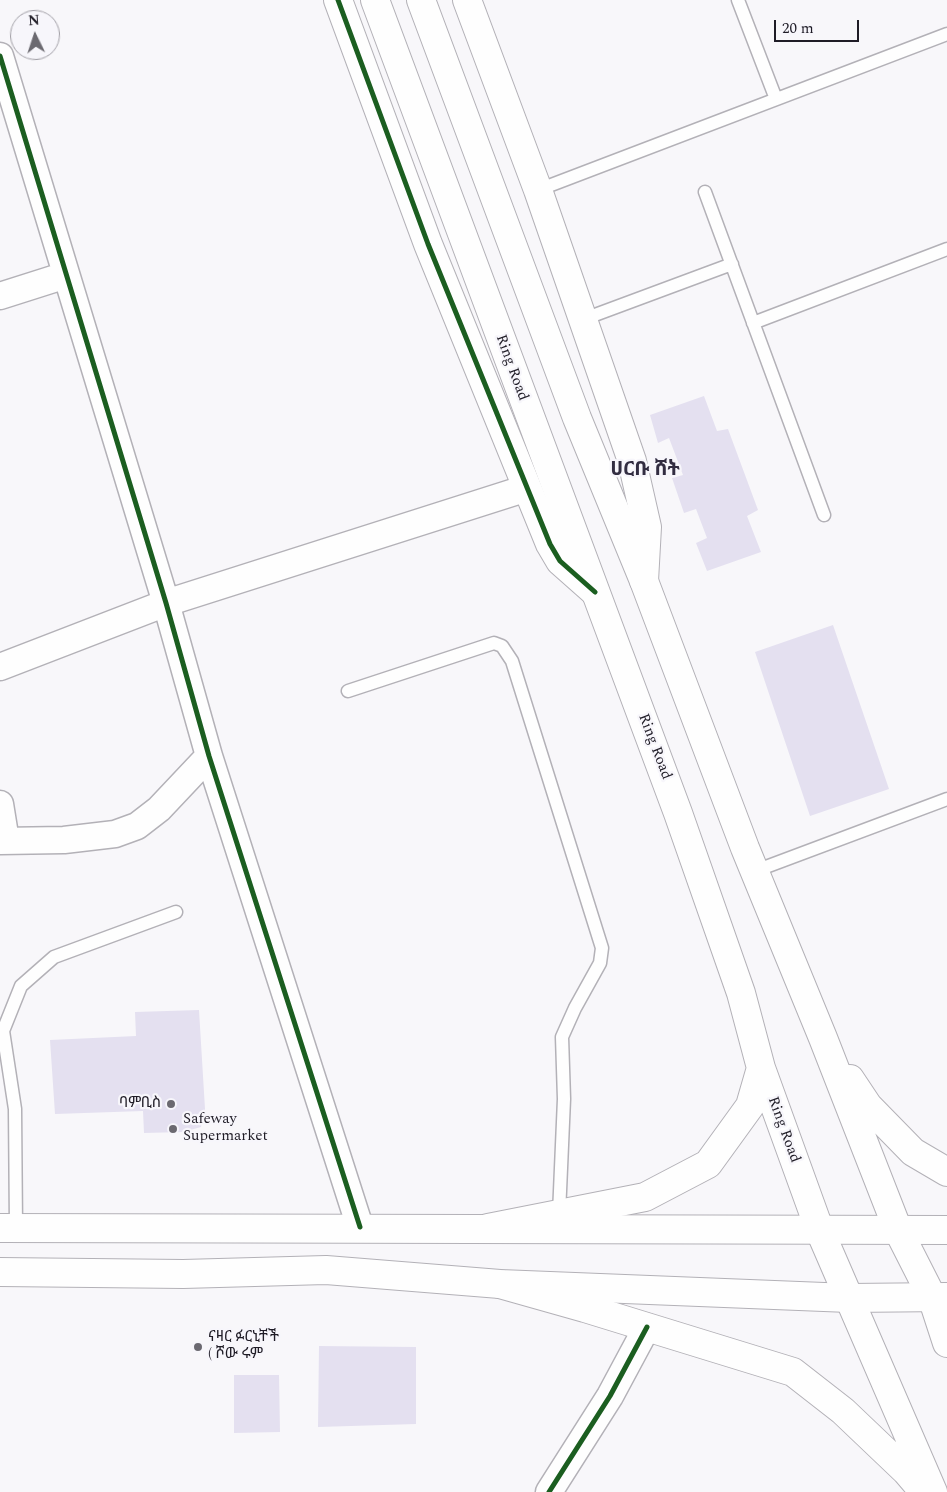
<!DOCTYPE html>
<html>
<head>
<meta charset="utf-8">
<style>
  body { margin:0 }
  #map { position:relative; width:947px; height:1492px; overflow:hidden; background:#f8f7fa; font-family:Spectral,serif }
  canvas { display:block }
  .north { position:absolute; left:10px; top:10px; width:50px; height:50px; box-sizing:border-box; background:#f7f6fb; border:1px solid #a19fa6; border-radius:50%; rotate:356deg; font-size:14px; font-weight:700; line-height:20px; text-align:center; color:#1f1c26 }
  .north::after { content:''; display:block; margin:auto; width:18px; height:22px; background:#6b6970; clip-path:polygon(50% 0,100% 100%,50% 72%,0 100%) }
  .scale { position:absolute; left:774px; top:20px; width:85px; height:22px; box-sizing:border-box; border:2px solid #1f1c26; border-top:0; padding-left:6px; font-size:15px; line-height:18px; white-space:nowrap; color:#1f1c26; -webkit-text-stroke:4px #f7f6fb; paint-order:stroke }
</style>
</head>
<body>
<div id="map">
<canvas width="947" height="1492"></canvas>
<div class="north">N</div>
<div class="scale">20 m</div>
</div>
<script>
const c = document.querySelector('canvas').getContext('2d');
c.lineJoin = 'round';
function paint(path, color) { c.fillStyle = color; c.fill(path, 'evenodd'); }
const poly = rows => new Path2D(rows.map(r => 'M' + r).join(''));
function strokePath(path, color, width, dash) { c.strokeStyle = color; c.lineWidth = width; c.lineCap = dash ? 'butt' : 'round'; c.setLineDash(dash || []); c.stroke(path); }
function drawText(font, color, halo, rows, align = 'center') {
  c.font = font + ' Spectral,"Noto Sans Ethiopic",serif'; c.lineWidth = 4.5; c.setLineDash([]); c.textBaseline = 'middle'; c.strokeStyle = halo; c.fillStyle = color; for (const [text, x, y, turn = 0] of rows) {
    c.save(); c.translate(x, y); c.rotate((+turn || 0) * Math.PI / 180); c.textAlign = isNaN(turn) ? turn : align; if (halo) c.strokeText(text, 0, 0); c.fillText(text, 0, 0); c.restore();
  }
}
const building = poly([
  [704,396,717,431,728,429,758,510,747,516,761,552,707,571,696,543,707,538,696,509,684,513,672,478,683,475,669,438,658,443,650,415],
  [833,625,889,789,810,816,755,652],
  [199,1010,205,1109,201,1127,183,1132,144,1133,143,1111,55,1114,50,1040,136,1036,135,1012],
  [319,1346,416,1347,416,1424,318,1427],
  [234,1375,279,1375,280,1432,234,1433]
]);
const service = poly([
  [738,0,776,99],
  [538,190,947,34],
  [705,192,824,515],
  [584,319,732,264],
  [753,323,947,249],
  [348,691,494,643,502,646,512,661,602,948,600,963,575,1008,562,1037,564,1099,559,1214],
  [755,871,947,799],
  [0,1031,3,1031,21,986,54,957,176,912],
  [3,1031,15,1109,16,1228]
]);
const minor = poly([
  [0,56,166,603,209,756,360,1227],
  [0,296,66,275],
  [0,667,166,603,527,488],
  [0,804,6,841],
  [0,841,64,840,115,834,137,826,159,809,209,756],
  [549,1492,610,1396,647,1327]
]);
const tertiary = poly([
  [338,0,428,244,550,544,560,561,595,592],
  [467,0,538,190,632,461,647,527,644,581]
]);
const primary = poly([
  [0,1228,947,1230],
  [0,1272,183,1274,326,1270,500,1284,849,1298,947,1297]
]);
const trunk = poly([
  [375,0,678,813,741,993,761,1068,820,1231,933,1492],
  [421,0,577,418,644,581,745,848,823,1038,898,1230,932,1297,947,1343],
  [850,1079,868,1106,913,1152,947,1172],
  [488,1228,645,1197,708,1164,750,1106,761,1068],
  [500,1284,585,1308,793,1372,843,1411,906,1471,924,1492]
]);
const cycleway = poly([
  [338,0,428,244,550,544,560,561,595,592],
  [0,56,166,603,209,756,360,1227],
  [549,1492,610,1396,647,1327]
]);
const markers = [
  [171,1104,5,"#6b6970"],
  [173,1129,5,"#6b6970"],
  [198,1347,5,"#6b6970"]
];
const streetNames = [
  ["Ring Road",511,368,70],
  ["Ring Road",654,747,69],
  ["Ring Road",783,1130,70]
];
const poiNames = [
  ["ባምቢስ",161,1104,"right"],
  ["Safeway",183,1120],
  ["Supermarket",183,1137],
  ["ናዛር ፉርኒቸች",208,1338],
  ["( ሾው ሩም",208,1355]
];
const districtNames = [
  ["ሀርቡ ሸት",645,471]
];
paint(building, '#e4e0f0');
strokePath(service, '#b3b1b7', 15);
strokePath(minor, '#b3b1b7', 29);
strokePath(tertiary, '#b3b1b7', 30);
strokePath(primary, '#b3b1b7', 30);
strokePath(trunk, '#b3b1b7', 30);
strokePath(service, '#fefefe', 12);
strokePath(minor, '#fefefe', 26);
strokePath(tertiary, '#fefefe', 28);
strokePath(primary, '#fefefe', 28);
strokePath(trunk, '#fefefe', 28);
strokePath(cycleway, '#1b5e20', 5);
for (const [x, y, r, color] of markers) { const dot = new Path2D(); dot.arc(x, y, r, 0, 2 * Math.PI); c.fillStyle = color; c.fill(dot); strokePath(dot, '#f7f6fb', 2); }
drawText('15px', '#1f1c26', '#f7f6fb', streetNames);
drawText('15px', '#1f1c26', '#f7f6fb', poiNames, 'left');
drawText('bold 20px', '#322d41', '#f7f6fb', districtNames);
</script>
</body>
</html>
